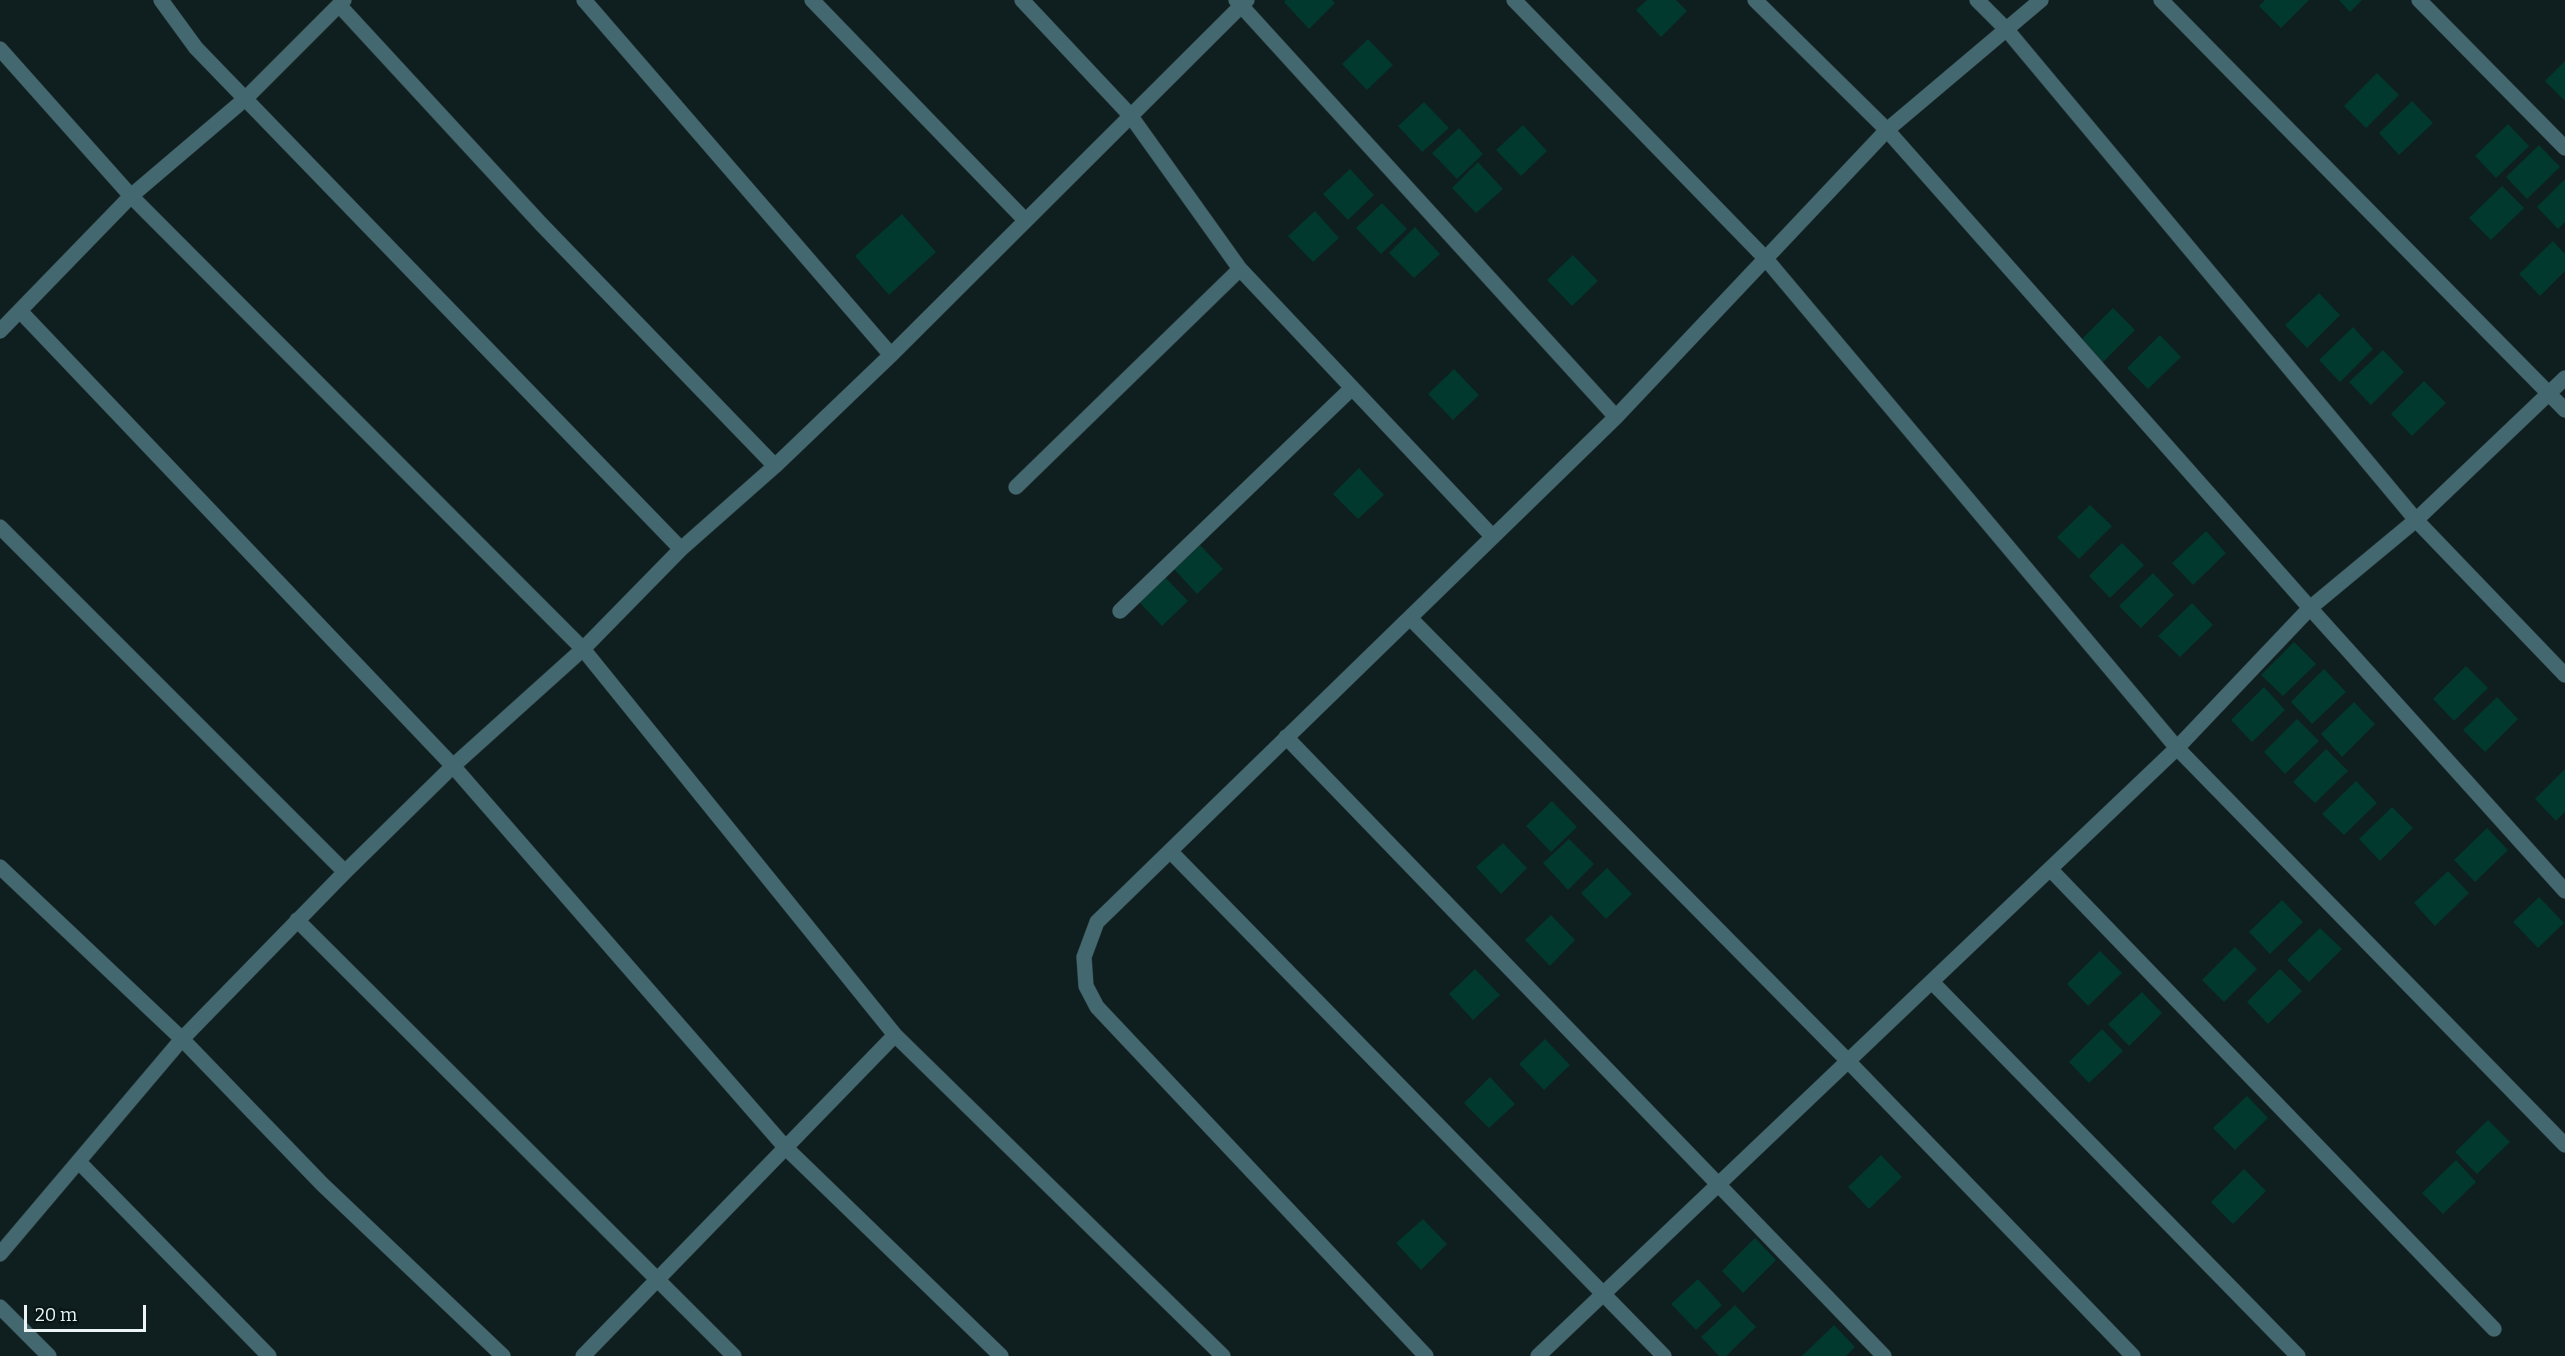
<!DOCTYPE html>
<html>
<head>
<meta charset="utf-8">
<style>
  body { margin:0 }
  #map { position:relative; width:2565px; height:1356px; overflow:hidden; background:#0f1e1e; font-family:Bitter,serif }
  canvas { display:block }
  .scale { position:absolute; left:24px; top:1305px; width:122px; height:27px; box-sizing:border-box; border:3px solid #eaf4f4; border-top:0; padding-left:8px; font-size:18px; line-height:21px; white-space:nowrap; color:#eaf4f4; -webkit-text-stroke:4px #071515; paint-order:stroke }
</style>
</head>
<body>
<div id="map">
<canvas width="2565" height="1356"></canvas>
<div class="scale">20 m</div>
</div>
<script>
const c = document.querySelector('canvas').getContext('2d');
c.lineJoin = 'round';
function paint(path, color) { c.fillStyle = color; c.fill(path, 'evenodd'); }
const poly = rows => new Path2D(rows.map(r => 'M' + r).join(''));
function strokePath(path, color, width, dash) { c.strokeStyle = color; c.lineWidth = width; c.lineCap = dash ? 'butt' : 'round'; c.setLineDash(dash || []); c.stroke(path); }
const building = poly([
  [1286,0,1332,0,1335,3,1309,29,1284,2],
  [1647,0,1676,0,1687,11,1661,37,1636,10],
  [2265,0,2309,0,2281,28,2259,6],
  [2339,0,2362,0,2350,12],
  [1368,39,1393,65,1367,90,1342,64],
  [2565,61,2565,101,2545,81],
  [2377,73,2399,95,2366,128,2344,106],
  [2412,101,2433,123,2399,155,2379,133],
  [1424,102,1449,128,1422,152,1398,126],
  [2508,124,2529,146,2496,178,2475,156],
  [1523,125,1547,151,1521,176,1496,150],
  [1459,128,1483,154,1457,179,1432,153],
  [2539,145,2560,167,2527,199,2506,177],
  [1478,162,1503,189,1476,213,1452,188],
  [1350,169,1374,195,1348,220,1323,194],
  [2565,179,2565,222,2558,229,2537,207],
  [2502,186,2524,208,2491,240,2469,218],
  [1382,203,1407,229,1381,254,1356,228],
  [1315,211,1339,238,1313,262,1288,236],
  [902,214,936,252,889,295,855,256],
  [1415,227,1440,254,1414,278,1389,253],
  [2553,241,2565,254,2565,271,2540,296,2519,274],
  [1573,255,1598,281,1572,306,1547,280],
  [2319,293,2340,315,2307,348,2285,325],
  [2113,308,2135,330,2102,363,2080,341],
  [2353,327,2373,349,2340,382,2319,360],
  [2160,335,2181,357,2148,389,2127,368],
  [2383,350,2404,372,2371,405,2349,382],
  [1454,369,1479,395,1453,420,1428,394],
  [2424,381,2446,403,2412,436,2391,414],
  [1359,468,1384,495,1358,519,1333,494],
  [2090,505,2112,526,2079,559,2057,537],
  [2206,531,2226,553,2193,585,2172,563],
  [1198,543,1223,569,1197,594,1173,568],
  [2122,543,2144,565,2110,598,2089,576],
  [2153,573,2174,595,2141,628,2119,606],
  [1163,575,1188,601,1162,626,1137,600],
  [2192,603,2213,625,2180,657,2158,636],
  [2294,642,2316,664,2283,696,2261,675],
  [2466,666,2488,688,2454,721,2433,699],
  [2324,669,2346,692,2312,724,2291,702],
  [2264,687,2285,710,2252,742,2231,720],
  [2497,697,2518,719,2485,752,2463,730],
  [2354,702,2375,724,2342,757,2321,734],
  [2297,719,2319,741,2285,774,2264,752],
  [2326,749,2348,771,2315,803,2293,782],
  [2565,769,2565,812,2556,821,2535,799],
  [2356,781,2377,803,2344,835,2322,814],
  [1552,801,1577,827,1551,852,1526,826],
  [2392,807,2413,828,2380,861,2359,839],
  [2487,828,2508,850,2475,882,2454,860],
  [1569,839,1594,864,1568,890,1543,863],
  [1503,843,1527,868,1501,894,1476,867],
  [1607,868,1632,894,1606,919,1581,893],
  [2448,871,2469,893,2435,926,2414,903],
  [2539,897,2564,923,2538,948,2513,922],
  [2282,900,2303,922,2270,954,2249,932],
  [1551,915,1575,940,1550,966,1525,940],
  [2320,928,2342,949,2309,982,2287,960],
  [2235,947,2257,969,2224,1002,2202,980],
  [2100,951,2122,973,2088,1006,2067,984],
  [1475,969,1500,995,1473,1020,1449,994],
  [2280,969,2302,991,2268,1024,2247,1002],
  [2142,992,2162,1013,2129,1046,2108,1024],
  [2102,1029,2123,1051,2089,1083,2069,1062],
  [1545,1039,1570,1065,1544,1090,1519,1064],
  [1490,1077,1515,1104,1489,1128,1464,1103],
  [2247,1096,2268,1118,2235,1150,2213,1128],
  [2488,1120,2510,1142,2477,1174,2455,1152],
  [1881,1155,1902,1177,1869,1209,1848,1187],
  [2456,1160,2476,1182,2443,1214,2422,1193],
  [2244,1169,2266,1191,2233,1224,2211,1202],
  [1423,1219,1447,1244,1421,1270,1396,1243],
  [1755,1238,1776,1260,1743,1293,1722,1271],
  [1698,1279,1722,1305,1696,1330,1671,1304],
  [1735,1305,1756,1327,1726,1356,1719,1356,1701,1337],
  [1834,1325,1855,1347,1846,1356,1802,1356]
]);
const minor = poly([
  [161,0,196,48,681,549],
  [584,0,891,355],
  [812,0,1025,220],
  [1022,0,1130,115,1240,269,1493,537],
  [1236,0,1616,417],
  [1514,0,1766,259,2177,748,2565,1145],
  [1755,0,1887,130,2310,608,2565,891],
  [1977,0,2007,30,2416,520,2565,675],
  [2161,0,2565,410],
  [2419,0,2565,148],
  [339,5,541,224,775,466],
  [0,49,131,196,583,649,681,549,775,466,891,355,1247,0],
  [20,311,453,766,785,1147,1001,1356],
  [0,331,131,196,245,99,344,0],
  [1016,487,1240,269],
  [0,527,345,872],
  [1120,611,1352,388],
  [1410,618,1848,1061,2133,1356],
  [1286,737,1884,1356],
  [1170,851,1664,1356],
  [0,867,182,1039,322,1184,503,1356],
  [2050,869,2494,1329],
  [297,920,734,1356],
  [1932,982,2298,1356],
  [79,1162,269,1356],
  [0,1254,182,1039,345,872,453,766,583,649,895,1035,1223,1356],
  [0,1307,49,1356],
  [583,1356,895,1035],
  [1426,1356,1097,1007,1086,986,1084,957,1097,922,1616,417,1887,130,2041,0],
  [1538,1356,2177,748,2310,608,2416,520,2565,378]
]);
paint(building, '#02392e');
strokePath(minor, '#293838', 16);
strokePath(minor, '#446870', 15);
</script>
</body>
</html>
